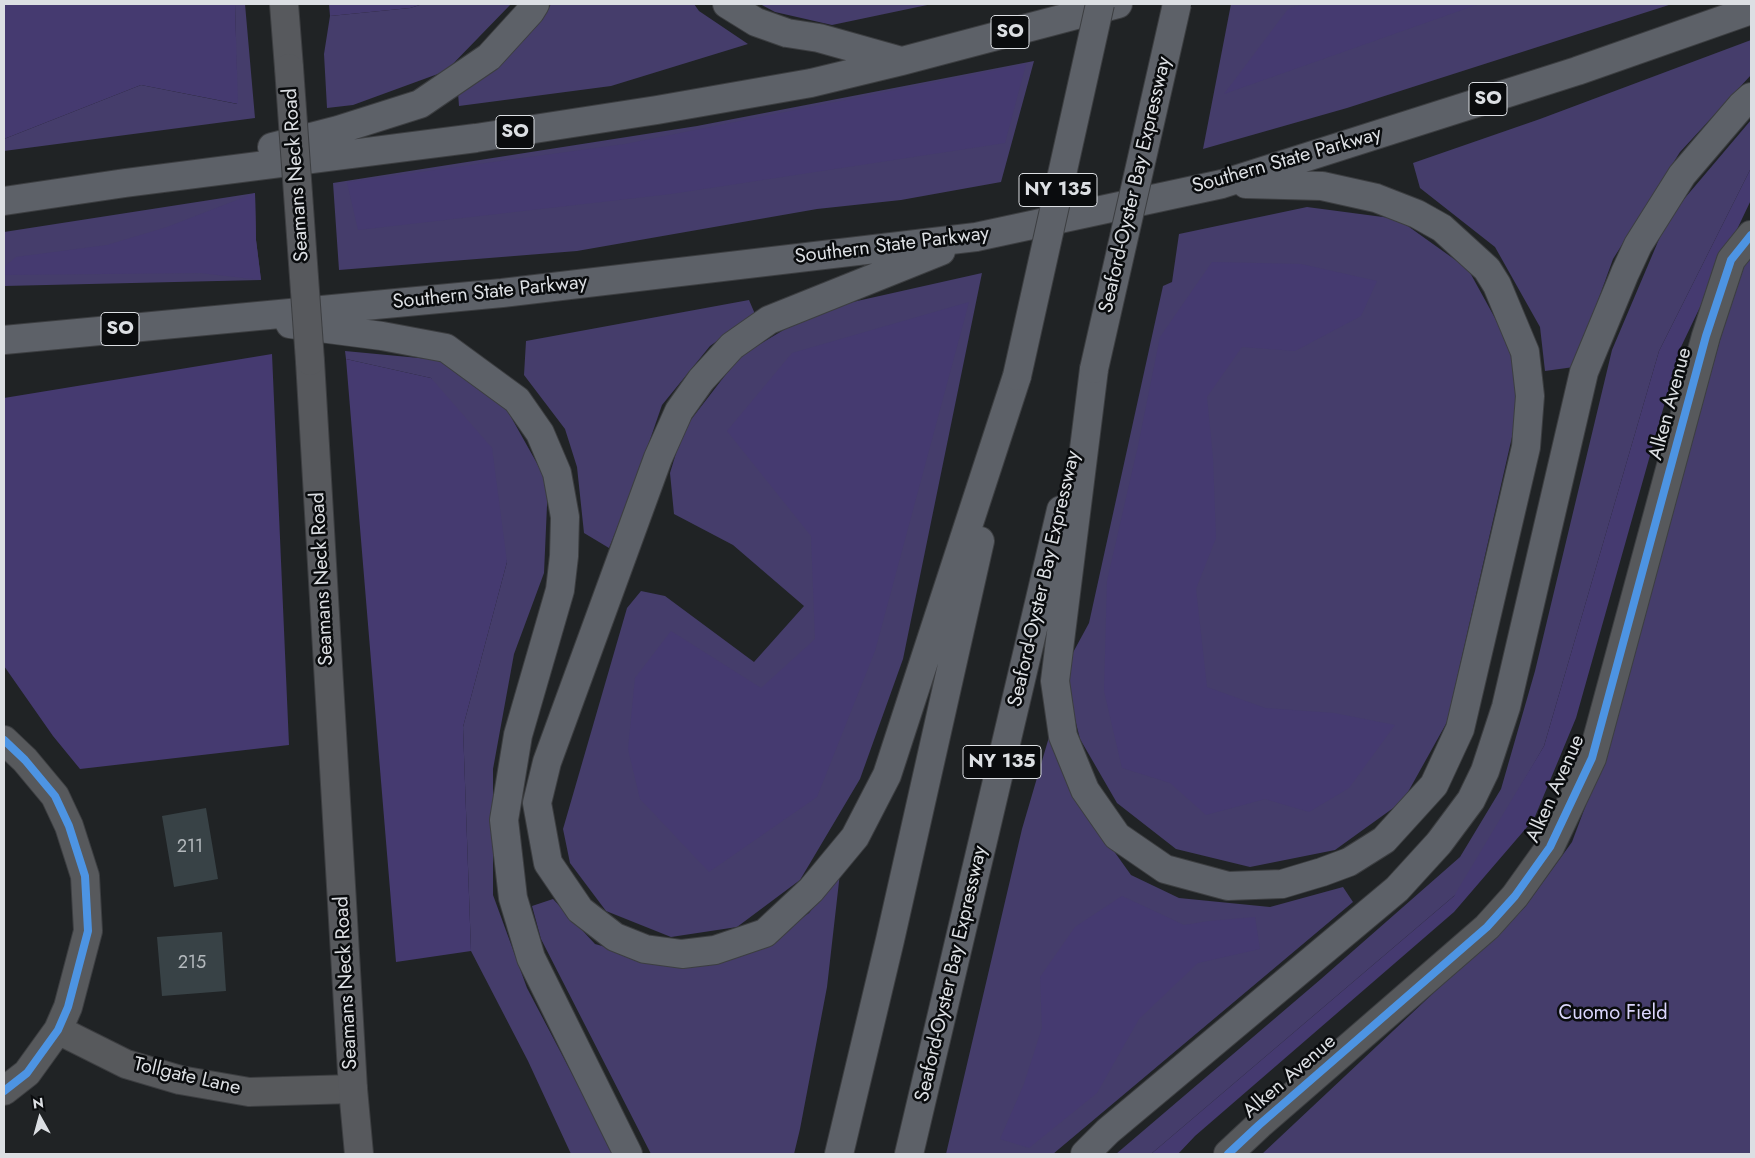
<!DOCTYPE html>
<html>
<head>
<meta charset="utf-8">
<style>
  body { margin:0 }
  #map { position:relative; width:1755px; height:1158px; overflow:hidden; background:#202325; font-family:Jost,sans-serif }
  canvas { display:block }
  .frame { position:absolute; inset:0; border:5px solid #dcdfe3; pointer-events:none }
  .north { position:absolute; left:15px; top:1093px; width:50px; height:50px; -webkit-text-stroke:4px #0a0c0e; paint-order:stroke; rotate:353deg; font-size:14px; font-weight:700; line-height:20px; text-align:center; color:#dcdfe3 }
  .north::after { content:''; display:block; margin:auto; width:18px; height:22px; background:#dcdfe3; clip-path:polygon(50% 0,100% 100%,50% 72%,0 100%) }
</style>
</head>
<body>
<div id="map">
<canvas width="1755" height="1158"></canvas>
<div class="frame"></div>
<div class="north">N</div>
</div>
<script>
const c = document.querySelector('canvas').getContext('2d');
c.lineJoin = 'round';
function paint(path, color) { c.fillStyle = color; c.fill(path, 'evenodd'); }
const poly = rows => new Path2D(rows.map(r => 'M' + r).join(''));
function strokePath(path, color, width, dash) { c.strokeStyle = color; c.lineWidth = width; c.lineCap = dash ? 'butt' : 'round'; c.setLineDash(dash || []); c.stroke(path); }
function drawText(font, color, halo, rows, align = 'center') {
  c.font = font + ' Jost,sans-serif'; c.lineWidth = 5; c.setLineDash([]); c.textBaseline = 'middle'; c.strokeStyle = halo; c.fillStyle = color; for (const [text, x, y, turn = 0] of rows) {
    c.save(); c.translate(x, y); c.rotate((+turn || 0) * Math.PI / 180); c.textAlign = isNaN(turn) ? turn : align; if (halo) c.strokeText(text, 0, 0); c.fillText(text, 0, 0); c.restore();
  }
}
const green = poly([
  [235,4,245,4,255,118,4,151,4,139,141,85,237,104],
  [423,4,511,4,446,71,353,105,327,108,324,54,330,16,410,8],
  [551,4,694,4,699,11,748,44,611,86,459,106,458,93,499,65,542,20],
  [760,4,932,4,832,25,775,12],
  [1231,4,1672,4,1347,108,1203,149],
  [1751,40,1751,75,1680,152,1613,259,1574,367,1545,371,1540,327,1495,247,1420,188,1413,163,1540,119],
  [1034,61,1001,182,901,200,817,209,577,251,339,270,333,183,697,126],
  [1751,120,1751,168,1659,351,1544,746,1461,890,1151,1154,1116,1154,1321,979,1460,857,1501,789,1535,671,1612,350,1668,218],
  [255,193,256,240,261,280,4,286,4,232],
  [1307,207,1398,219,1468,269,1512,349,1517,415,1447,722,1403,801,1335,850,1250,867,1176,849,1117,803,1080,739,1063,671,1089,623,1163,286,1172,282,1179,234],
  [1751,254,1751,1154,1262,1154,1525,907,1572,842,1602,762,1741,265],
  [982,273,903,659,860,779,800,880,737,927,671,937,606,911,570,863,563,829,627,608,641,591,665,596,754,662,804,606,733,545,674,514,670,473,683,430,740,356,817,310],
  [749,300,755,314,710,346,662,405,634,486,609,548,584,533,577,467,565,429,524,375,526,341],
  [345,351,440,360,506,408,548,483,544,573,514,654,493,769,493,895,527,988,614,1154,571,1154,528,1061,471,951,463,727,507,562,431,378,346,359],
  [1049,737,1086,812,1131,875,1179,898,1270,907,1343,887,1353,902,1053,1154,946,1154,1022,829],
  [840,873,827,987,800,1129,794,1154,651,1154,541,939,532,906,553,899,595,944,680,968,751,953,809,913]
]);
const forest = poly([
  [4,4,235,4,238,104,141,85,4,139],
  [329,4,423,4,410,8,330,16],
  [1305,4,1479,4,1224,94,1288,9],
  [1026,64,1005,143,671,194,358,230,347,182,625,144],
  [1751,168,1751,200,1680,349,1576,718,1534,819,1454,912,1195,1136,1178,1154,1151,1154,1454,896,1544,746,1659,351],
  [255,193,256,240,261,280,200,273,4,275,4,267,16,257,107,245,167,227],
  [1212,262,1301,264,1377,281,1361,316,1295,351,1242,347,1207,397,1213,458,1216,538,1196,589,1207,687,1265,708,1334,713,1395,725,1349,788,1309,812,1265,799,1206,815,1170,783,1122,768,1104,691,1107,581,1138,446,1160,337],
  [969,302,875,651,817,797,709,872,640,799,628,749,635,678,671,631,761,688,815,639,811,536,727,431,792,353],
  [272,354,289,745,80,769,53,736,4,666,4,398],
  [346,359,431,378,492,448,507,562,463,727,471,951,396,962],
  [1122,896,1184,925,1209,921,1255,917,1260,949,1198,963,1139,1019,1097,1093,1029,1148,1000,1139,1024,1084,1042,1028,1040,977,1075,927]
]);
const building = poly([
  [206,808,218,879,174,887,162,816],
  [222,932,226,991,162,996,157,937]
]);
const street = poly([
  [4,740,25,760,55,796,69,826,85,876,88,931,68,1007,58,1030,27,1073,4,1091],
  [58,1030,126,1064,180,1080,249,1092,353,1089],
  [1228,1154,1259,1125,1487,927,1515,896,1550,847,1592,758,1706,336,1731,260,1751,235]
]);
const secondary = poly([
  [284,4,289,68],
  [310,361,353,1089,359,1154]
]);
const highway = poly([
  [727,4,756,22,787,33,819,38,901,61],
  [272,147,338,130,420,104,489,57,530,12,535,4],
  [4,201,125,183,476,138,657,110,811,83,902,61,1118,4],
  [941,251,769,320,732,346,701,380,679,411,658,458,547,762,537,803,548,863,580,910,615,937,645,949,682,954,715,950,765,933,811,890,855,837,887,775,1017,376],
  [290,324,382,336,446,348,517,400,540,433,557,473,565,517,564,556,560,590,518,735,504,820,513,898,531,958,628,1154],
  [4,340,502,293,976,237,1222,184,1577,71,1751,10],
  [1094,369,1055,681,1063,736,1085,790,1117,836,1165,869,1228,886,1282,884,1322,872,1349,862,1384,840,1434,785,1460,729,1526,447,1530,396,1525,352,1497,285,1487,269,1442,228,1417,214,1376,198,1322,186,1246,184],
  [839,1154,890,940,980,541],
  [909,1154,1061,510],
  [1085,1154,1108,1131,1397,889,1439,843,1471,800,1485,771,1506,707,1584,372,1625,273,1638,245,1682,175,1741,106,1751,97]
]);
const secondaryBridge = poly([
  [289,68,310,361]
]);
const highwayBridge = poly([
  [1094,369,1177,4],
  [1017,376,1100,4]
]);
const cycleway = poly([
  [4,740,25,760,55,796,69,826,85,876,88,931,68,1007,58,1030,27,1073,4,1091],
  [1228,1154,1259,1125,1487,927,1515,896,1550,847,1592,758,1706,336,1731,260,1751,235]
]);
const numberNames = [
  ["211",190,848],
  ["215",192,964]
];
const shields = [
  [1010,32,38],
  [1488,99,38],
  [515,132,38],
  [1058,190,78],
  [120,329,38],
  [1002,762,78]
];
const shieldNames = [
  ["SO",1010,32],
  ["SO",1488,99],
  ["SO",515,132],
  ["NY 135",1058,190],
  ["SO",120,329],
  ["NY 135",1002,762]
];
const streetNames = [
  ["Southern State Parkway",1287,161,-16],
  ["Seamans Neck Road",297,175,-94],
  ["Seaford-Oyster Bay Expressway",1136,185,-77],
  ["Southern State Parkway",892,246,-7],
  ["Southern State Parkway",490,293,-6],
  ["Alken Avenue",1671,404,-75],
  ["Seamans Neck Road",323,579,-93],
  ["Seaford-Oyster Bay Expressway",1045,579,-77],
  ["Alken Avenue",1556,789,-66],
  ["Seaford-Oyster Bay Expressway",952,974,-77],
  ["Seamans Neck Road",347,983,-93],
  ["Tollgate Lane",187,1077,13],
  ["Alken Avenue",1290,1077,-41]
];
const parkNames = [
  ["Cuomo Field",1613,1014]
];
paint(green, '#453d6b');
paint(forest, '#453a70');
paint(building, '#384246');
strokePath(street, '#3c3e41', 30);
strokePath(secondary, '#3c3e41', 30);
strokePath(highway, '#3c3e41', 30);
strokePath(street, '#57595c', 28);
strokePath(secondary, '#57595d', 28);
strokePath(highway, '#5d6168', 28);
strokePath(secondaryBridge, '#3c3e41', 30, []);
strokePath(highwayBridge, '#3c3e41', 30, []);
strokePath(secondaryBridge, '#57595d', 28);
strokePath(highwayBridge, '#5d6168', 28);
strokePath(cycleway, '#4d94e3', 8);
drawText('18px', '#b3b8bc', null, numberNames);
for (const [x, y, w] of shields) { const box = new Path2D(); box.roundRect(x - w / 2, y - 16.5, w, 33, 4); c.fillStyle = '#0a0c0e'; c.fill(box); strokePath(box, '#dcdfe3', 1); }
drawText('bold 19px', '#dcdfe3', null, shieldNames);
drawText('20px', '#dcdfe3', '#0a0c0e', streetNames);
drawText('20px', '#dbd6fc', '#0a0c0e', parkNames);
</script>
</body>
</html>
